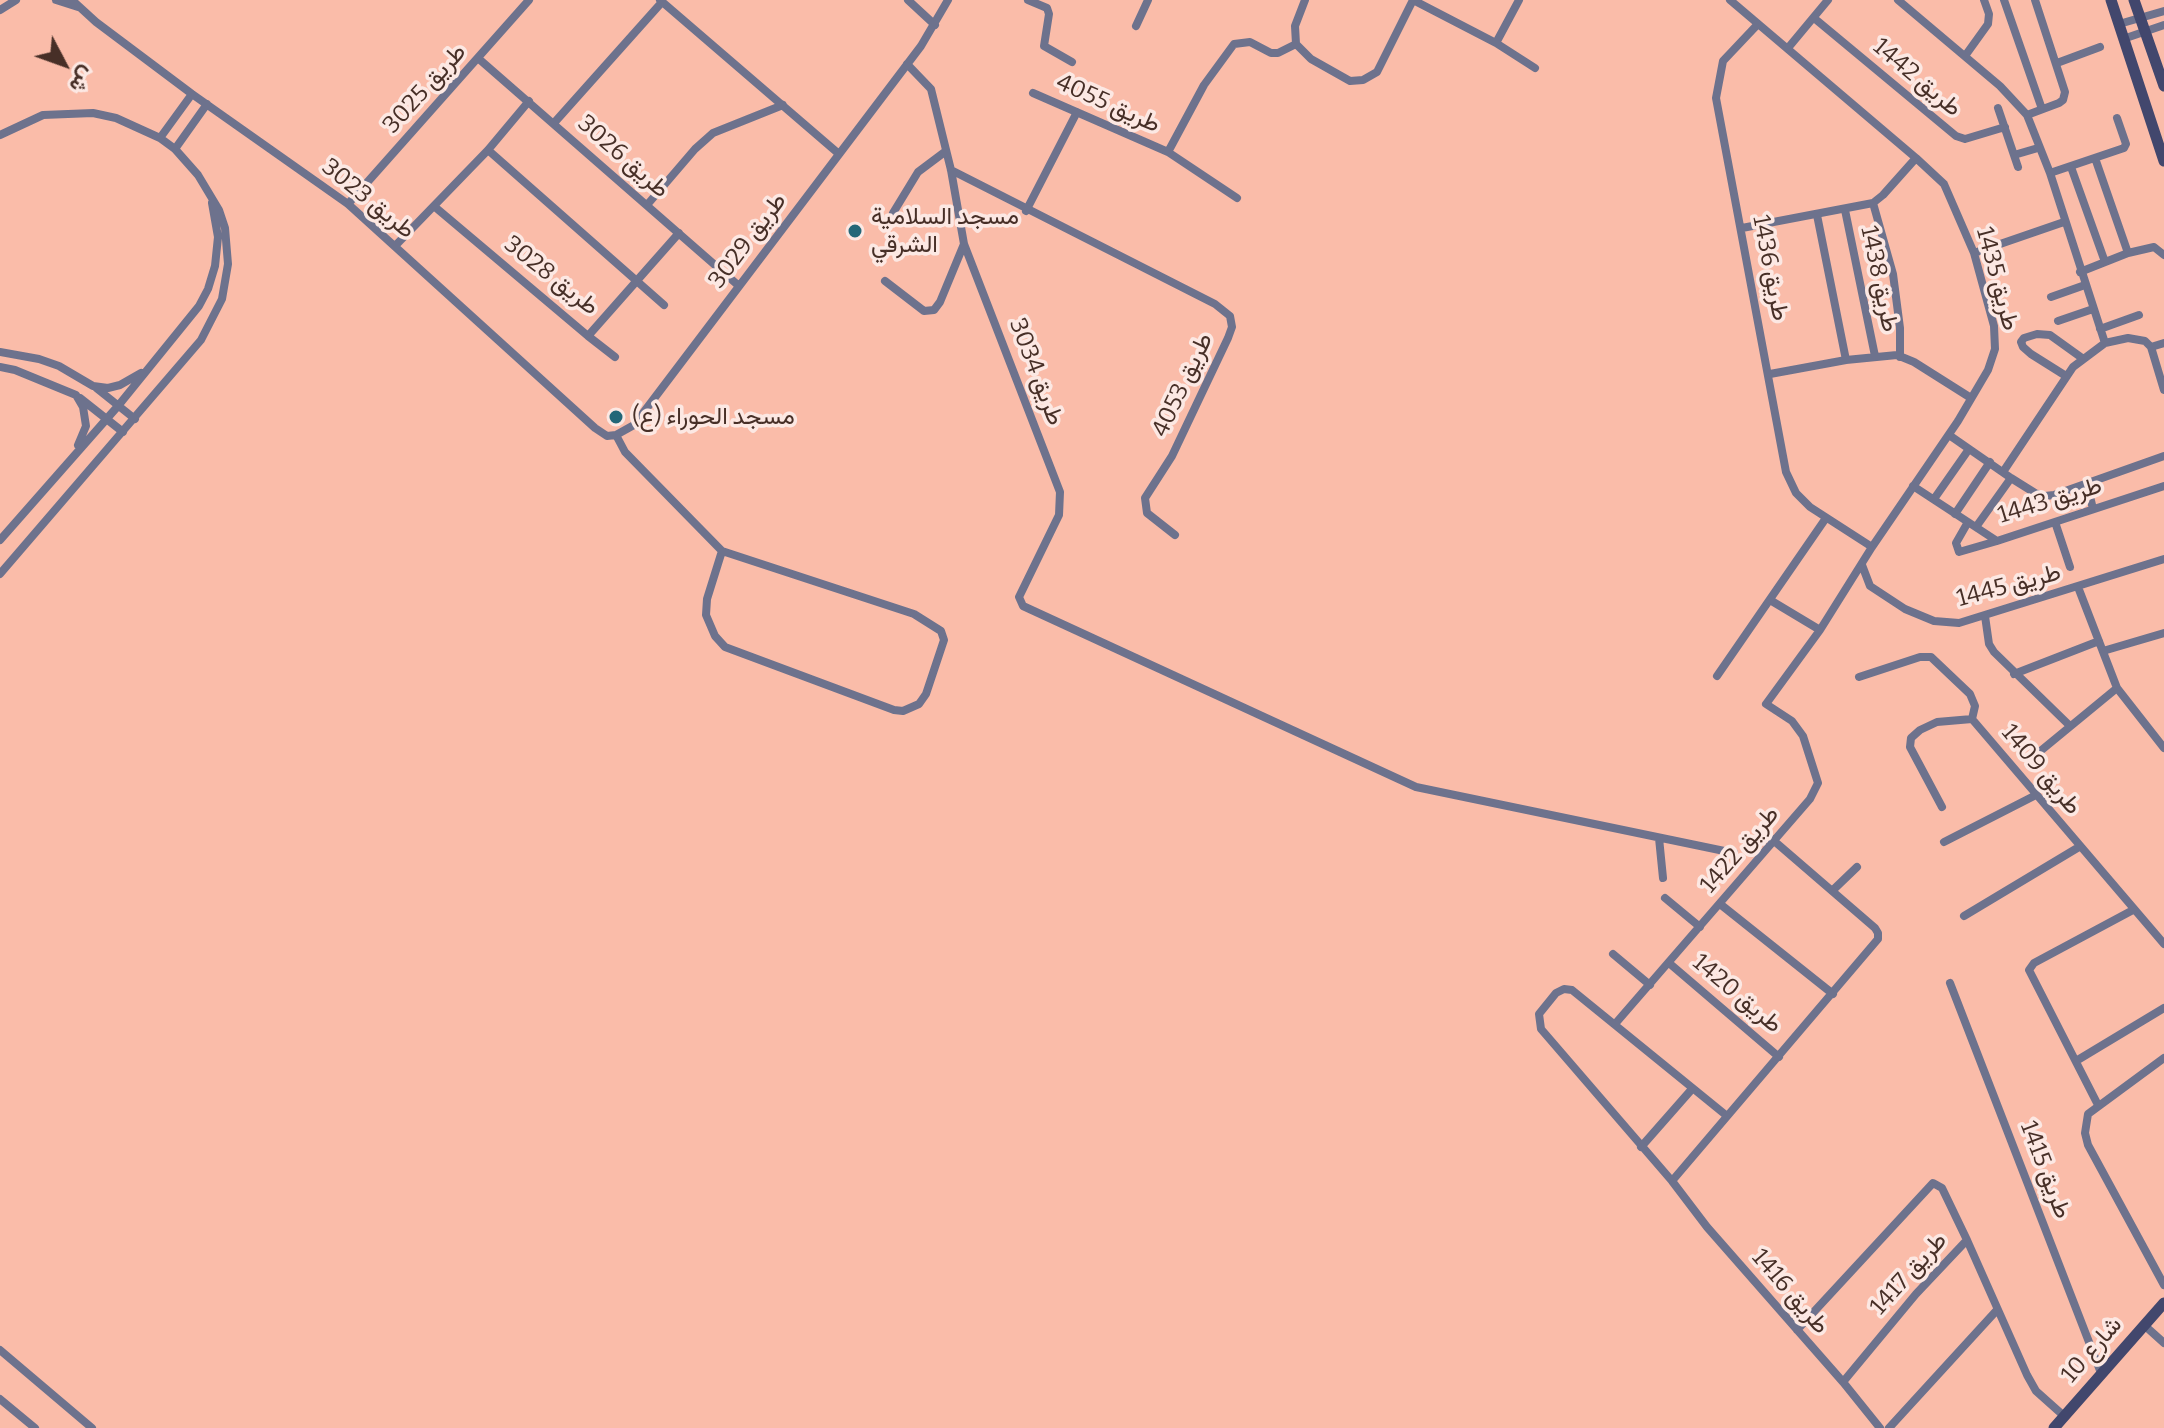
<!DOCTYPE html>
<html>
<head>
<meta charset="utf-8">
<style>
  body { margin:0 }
  #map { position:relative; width:2164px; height:1428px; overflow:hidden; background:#fabca9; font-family:Bitter,Vazirmatn,serif }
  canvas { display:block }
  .north { position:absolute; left:24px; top:24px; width:80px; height:80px; -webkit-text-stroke:6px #fce8e3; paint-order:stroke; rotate:131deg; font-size:22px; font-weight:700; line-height:32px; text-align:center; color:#472f27 }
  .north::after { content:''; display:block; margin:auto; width:28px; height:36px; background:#472f27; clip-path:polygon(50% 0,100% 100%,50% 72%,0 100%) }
</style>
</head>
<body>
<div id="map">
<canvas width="2164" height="1428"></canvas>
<div class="north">ش</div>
</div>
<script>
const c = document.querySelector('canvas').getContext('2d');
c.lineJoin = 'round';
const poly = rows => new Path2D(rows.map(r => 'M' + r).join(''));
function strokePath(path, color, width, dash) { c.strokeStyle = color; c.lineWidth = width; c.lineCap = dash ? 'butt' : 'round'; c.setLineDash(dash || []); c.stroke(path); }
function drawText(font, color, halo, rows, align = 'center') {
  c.font = font + ' Bitter,Vazirmatn,serif'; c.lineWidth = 7; c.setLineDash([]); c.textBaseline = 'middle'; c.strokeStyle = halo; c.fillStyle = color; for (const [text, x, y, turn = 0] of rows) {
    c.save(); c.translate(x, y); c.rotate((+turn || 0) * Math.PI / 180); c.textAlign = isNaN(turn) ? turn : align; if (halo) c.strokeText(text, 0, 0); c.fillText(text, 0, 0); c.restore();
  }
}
const street = poly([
  [56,0,78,7],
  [72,0,96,22,192,94,348,204,595,428,607,436,616,435],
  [660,0,839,154],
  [908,0,935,25],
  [1028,0,1047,8,1049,14,1044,46,1072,62],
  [1305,0,1295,26,1296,44,1311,59,1350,81,1363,80,1377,72,1413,0,1496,43,1535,68],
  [1898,0,2000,86,2027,115,2050,173,2105,343],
  [2004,0,2042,109],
  [0,10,16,0],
  [1814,18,1956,136,1965,139,2005,127],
  [1758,24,1723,61,1716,98,1786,472,1796,493,1810,507,1872,547],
  [2119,24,2164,11],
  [1136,26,1148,0],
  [2123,39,2164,25],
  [1496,43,1519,0],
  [1788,48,1828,0],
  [1965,56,1988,24,1989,14,1984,0],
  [479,59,739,286],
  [2057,63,2100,47],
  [907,64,931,89,951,170,964,244,1060,492,1059,515,1019,597,1023,606,1416,787,1734,853],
  [1033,93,1168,152,1237,198],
  [1998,108,2018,167],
  [2027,115,2059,103,2063,100,2065,92,2035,0],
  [554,123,662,2],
  [0,135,43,115,93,113,116,118,160,138,175,149,198,175,219,210,225,228,228,264,222,299,201,340,0,574],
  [160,138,192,94],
  [175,149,207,104],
  [488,150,664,305],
  [1168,152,1204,85,1234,44,1250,42,1271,53,1278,53,1296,44],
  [2014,155,2038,148],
  [2095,158,2128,253],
  [2071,167,2105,262],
  [951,170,1215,304,1230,316,1232,327,1228,338,1172,456,1145,498,1147,513,1175,535],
  [2050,173,2124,148,2126,144,2117,118],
  [1873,203,1893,274,1900,328,1900,357],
  [348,204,529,0],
  [647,205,695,149,713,133,783,105],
  [435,207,588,336,679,233],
  [1845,210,1875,356],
  [1026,211,1077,112],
  [893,213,918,172,946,151],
  [1817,215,1846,360],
  [1742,228,1873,203,1883,195,1916,158],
  [395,246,488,150,529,101],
  [1974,253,2064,222],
  [2080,272,2128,253,2154,247,2164,255],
  [885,281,924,311,934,310,940,302,964,244],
  [2051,297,2085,285],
  [2058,321,2093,309],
  [2100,329,2139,315],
  [588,336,615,357],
  [2151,347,2164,343],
  [0,352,39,359,59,366,93,386,108,388,120,385,141,373],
  [0,367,15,370,76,395,83,407,86,426,78,445],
  [1770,374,1846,360,1897,355,1914,362,1971,398],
  [2066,376,2031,354,2023,347,2021,342,2024,338,2037,334,2050,335,2082,358],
  [95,387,135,419],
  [80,398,123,432],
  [616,435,625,452,722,551,914,614,941,631,944,640,926,694,919,704,903,711,894,710,725,647,715,636,706,615,707,599,722,551],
  [616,435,634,425,921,46,948,0],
  [1949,435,2011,478,1976,527],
  [2003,472,2073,367,2105,343,2128,338,2145,341,2151,347,2164,390],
  [2011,478,2035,493,2045,496,2054,495,2164,456],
  [2087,484,2093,509],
  [1913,486,1997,541,2164,486],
  [1934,499,1969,449],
  [1955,514,1990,462],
  [1968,522,1956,543,1959,552,1997,541],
  [2055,522,2070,567],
  [0,540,118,406,199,306,208,289,215,266,218,237,212,203],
  [1862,565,1870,586,1905,609,1934,621,1959,623,2164,559],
  [2078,587,2117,688,2164,748],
  [1770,600,1820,630],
  [1985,616,1989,644,1994,652,2069,725],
  [2103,651,2164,633],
  [2014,674,2099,641],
  [1717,676,1826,518],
  [1859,677,1920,657,1931,657,1970,694,1975,706,1972,719],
  [2038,753,2117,688],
  [1942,807,1910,747,1911,738,1920,730,1937,722,1972,719,2164,944],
  [1659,838,1663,878],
  [1944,842,2036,795],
  [1832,891,1857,867],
  [1665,898,1700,927],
  [1720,904,1833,994],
  [1964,916,2079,847],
  [1613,954,1650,985],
  [1669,963,1779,1057],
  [1950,983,2101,1373],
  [1615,1024,1810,799,1818,783,1803,736,1792,721,1766,704,1820,630,1872,547,1958,421,1988,370,1995,349,1994,326,1974,253,1944,184,1916,158,1730,0],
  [2164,1058,2088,1114,2085,1133,2088,1145,2164,1285],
  [2076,1061,2164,1008],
  [2098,1105,2029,970,2034,963,2133,910],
  [1727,1116,1572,990,1564,989,1556,993,1539,1014,1541,1029,1672,1181,1707,1227,1843,1382,1880,1428],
  [1641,1147,1692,1089],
  [1672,1181,1878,939,1878,933,1875,928,1773,840],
  [2144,1325,2164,1343],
  [1797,1330,1933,1183,1942,1188,1967,1240],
  [0,1350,92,1428],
  [1843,1382,1916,1294,1967,1240,2027,1375,2036,1391,2064,1416],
  [0,1399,35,1428],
  [1889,1428,1997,1310]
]);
const secondary = poly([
  [2111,0,2164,161],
  [2134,0,2164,86],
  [2054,1428,2164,1303]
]);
const markers = [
  [855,231,8,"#236778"],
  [616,417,8,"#236778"]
];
const streetNames = [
  ["طريق 1442",1917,78,40],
  ["طريق 3025",425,89,-48],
  ["طريق 4055",1108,104,24],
  ["طريق 3026",623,157,41],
  ["طريق 3023",368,199,39],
  ["طريق 3029",748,241,-53],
  ["طريق 1436",1770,268,79],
  ["طريق 3028",551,276,38],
  ["طريق 1438",1879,279,78],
  ["طريق 1435",1997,279,75],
  ["طريق 3034",1036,372,69],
  ["طريق 4053",1183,385,-65],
  ["طريق 1443",2050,501,-17],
  ["طريق 1445",2009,586,-15],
  ["طريق 1409",2041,770,50],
  ["طريق 1422",1740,850,-49],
  ["طريق 1420",1737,994,40],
  ["طريق 1415",2045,1170,69],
  ["طريق 1417",1909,1274,-48],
  ["طريق 1416",1790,1292,49],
  ["شارع 10",2092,1350,-49]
];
const poiNames = [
  ["مسجد السلامية",871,217],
  ["الشرقي",871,245],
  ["مسجد الحوراء (ع)",632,417]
];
strokePath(street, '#6d728d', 8);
strokePath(secondary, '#42476d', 11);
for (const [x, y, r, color] of markers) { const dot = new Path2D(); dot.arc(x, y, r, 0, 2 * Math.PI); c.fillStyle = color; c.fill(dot); strokePath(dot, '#fce8e3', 3); }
drawText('24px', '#472f27', '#fce8e3', streetNames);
drawText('24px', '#472f27', '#fce8e3', poiNames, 'left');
</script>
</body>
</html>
